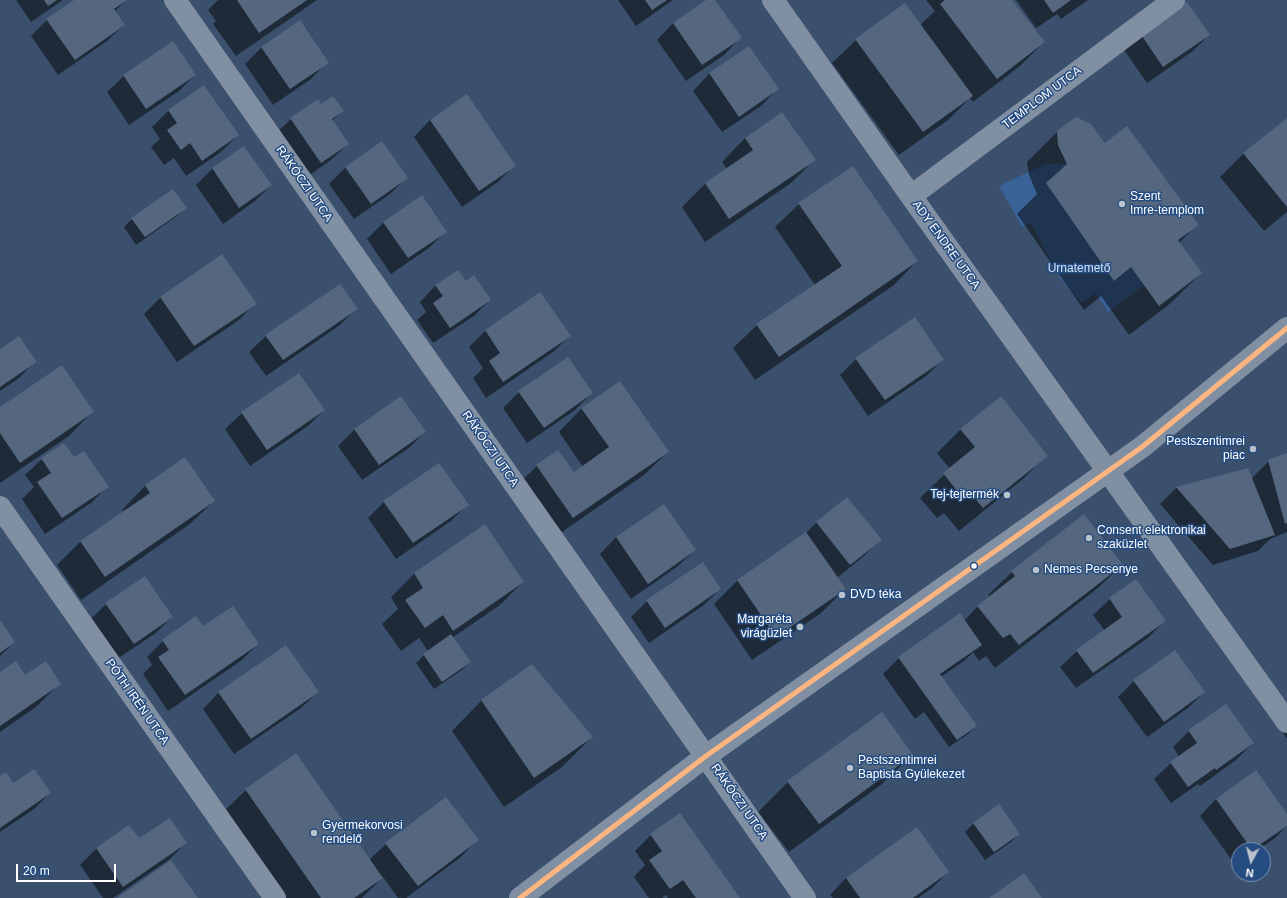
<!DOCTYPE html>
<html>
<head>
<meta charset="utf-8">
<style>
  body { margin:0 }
  #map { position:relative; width:1287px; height:898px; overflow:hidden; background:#3a506c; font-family:Arial,sans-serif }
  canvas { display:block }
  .north { position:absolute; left:1231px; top:842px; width:40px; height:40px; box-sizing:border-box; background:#254c81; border:1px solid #7c94b3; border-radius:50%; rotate:187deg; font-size:11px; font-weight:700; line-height:16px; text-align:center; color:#fff }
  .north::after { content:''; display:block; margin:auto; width:14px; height:18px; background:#bac2cc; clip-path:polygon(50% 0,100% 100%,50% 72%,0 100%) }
  .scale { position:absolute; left:16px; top:864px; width:100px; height:18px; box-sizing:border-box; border:2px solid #fff; border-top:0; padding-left:5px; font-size:12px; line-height:14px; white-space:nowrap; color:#fff; -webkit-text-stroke:3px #254c81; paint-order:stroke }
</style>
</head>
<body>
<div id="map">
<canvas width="1287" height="898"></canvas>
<div class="north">N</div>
<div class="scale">20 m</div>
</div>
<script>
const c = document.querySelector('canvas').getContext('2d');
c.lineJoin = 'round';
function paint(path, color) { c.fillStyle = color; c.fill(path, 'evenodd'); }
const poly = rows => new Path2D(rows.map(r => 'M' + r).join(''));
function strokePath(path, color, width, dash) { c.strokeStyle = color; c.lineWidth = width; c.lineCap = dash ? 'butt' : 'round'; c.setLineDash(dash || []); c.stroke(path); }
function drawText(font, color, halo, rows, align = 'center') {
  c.font = font + ' Arial,sans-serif'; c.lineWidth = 3; c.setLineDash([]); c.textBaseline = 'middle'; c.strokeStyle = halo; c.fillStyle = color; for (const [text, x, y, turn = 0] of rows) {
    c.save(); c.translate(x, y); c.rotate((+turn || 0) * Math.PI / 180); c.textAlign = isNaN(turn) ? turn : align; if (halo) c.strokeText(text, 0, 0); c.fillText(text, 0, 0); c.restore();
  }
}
const green = poly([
  [1045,164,1067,164,1047,183,1114,281,1131,267,1144,285,1108,312,1096,293,1082,303,1061,280,1031,223,1022,227,999,186]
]);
const shadow = poly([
  [16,0,63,0,31,22],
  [76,0,126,0,114,12,124,25,107,41,58,75,31,36,47,20],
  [218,0,317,0,236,56,213,24,216,21,208,10],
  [618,0,673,0,636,26],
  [708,0,714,0,740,38,724,55,686,81,657,40,673,23],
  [926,0,1011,0,1044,42,1020,66,973,102,970,98,948,120,899,155,832,63,856,40,920,25,935,11],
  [1016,0,1088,0,1061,19,1057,14,1036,28],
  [299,22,327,62,311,79,273,105,245,64,261,48],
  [1140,33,1209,35,1193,51,1147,83,1124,50],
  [173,43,195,75,179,91,129,125,107,92,124,76],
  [748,47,777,89,761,106,722,132,693,91,709,74],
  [204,87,238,135,221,152,186,176,174,158,164,165,151,147,160,139,152,127,168,111],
  [318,101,321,106,342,111,332,121,348,144,331,160,304,179,274,135,291,119],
  [1287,119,1287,212,1264,231,1220,177,1244,153],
  [430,120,515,165,498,182,462,207,414,137],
  [1057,132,1105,144,1197,225,1179,243,1201,273,1171,303,1129,335,1101,296,1084,310,1017,214,1037,194,1029,175,1027,162],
  [745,138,814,160,791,183,705,242,682,207,705,184,727,169,722,162],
  [382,142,406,178,390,194,354,219,329,184,345,168],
  [244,147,271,185,255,201,223,224,196,185,212,169],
  [421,197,445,232,429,248,391,274,367,239,383,223],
  [799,204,917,261,894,285,755,380,733,348,757,325,815,285,775,227],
  [185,208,177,216,136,245,124,227,132,219],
  [222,255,255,303,239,320,177,362,144,314,160,298],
  [436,285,490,300,474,316,433,343,417,320,426,312,420,302],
  [540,293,570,336,553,352,486,398,473,378,483,368,469,347,485,331],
  [356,309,340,325,266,376,249,352,266,336],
  [0,351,35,362,19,378,0,391],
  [856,359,943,360,926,376,868,416,840,375],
  [299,374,324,410,308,426,250,466,225,429,242,413],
  [519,392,592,393,575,410,527,443,503,408],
  [1000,397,1047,455,1023,479,959,531,944,513,937,518,920,498,950,469,937,453,960,430],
  [582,408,668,452,644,475,549,541,513,489,537,466,573,474,583,467,559,432],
  [0,409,92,412,69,436,0,483],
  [354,430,425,432,409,448,362,480,338,446],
  [1287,454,1287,532,1270,539,1258,551,1213,565,1160,504,1176,488,1248,470,1251,479,1269,461],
  [42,459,74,459,108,486,91,503,45,534,22,499,34,487,25,475],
  [185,459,214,501,190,524,81,600,57,565,80,542,124,512,122,510,145,486],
  [847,498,880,540,864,556,837,578,845,589,821,613,752,660,714,604,737,581,805,534,816,523],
  [384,502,467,505,451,521,396,559,368,518],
  [485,526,523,582,500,605,452,638,470,662,462,670,434,689,416,663,428,651,419,638,401,651,382,624,398,609,391,597,414,574],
  [616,537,695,550,678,566,631,599,600,554],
  [1122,565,1098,588,995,668,986,656,979,661,973,652,964,661,941,677,976,726,968,734,949,747,924,712,915,719,883,674,899,658,964,621,978,606,990,597,988,595,1012,572],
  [1136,581,1164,621,1148,638,1076,688,1060,667,1077,651,1105,631,1093,615,1110,599],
  [720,589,704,605,649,643,631,617,647,601],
  [106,604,172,617,156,633,117,659,90,620],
  [0,622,14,642,0,656],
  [203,628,258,644,242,660,168,711,143,674,152,665,147,657,163,641],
  [532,666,592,737,562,767,504,807,452,731,481,701],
  [0,673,25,676,60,683,36,707,0,732],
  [1134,681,1204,692,1188,708,1147,737,1118,697],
  [219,692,318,692,301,708,234,754,203,709],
  [1287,705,1287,739,1273,719],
  [1189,731,1253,743,1236,760,1200,786,1198,784,1171,803,1154,779,1171,763,1179,757,1173,747],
  [912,755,882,784,789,852,758,812,788,782],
  [0,778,13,785,50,793,34,809,0,832],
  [246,790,369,860,386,844,477,840,461,857,406,898,398,898,383,877,362,898,281,898,222,813],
  [1216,799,1287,816,1287,826,1275,838,1258,850,1239,850,1239,863,1236,866,1200,816],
  [998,806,1019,834,1011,842,985,860,965,832,973,824],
  [129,826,139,840,186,843,170,859,113,898,103,898,80,865,96,849],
  [651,835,739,898,668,898,666,895,662,898,649,898,634,877,645,865,635,851],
  [948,872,932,888,918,898,833,898,830,895,846,878]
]);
const building = poly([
  [44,0,57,0,48,6],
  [74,0,127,0,114,9,125,25,75,60,46,19],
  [237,0,307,0,259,33],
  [645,0,667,0,652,10],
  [706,0,715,0,742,38,702,65,673,23],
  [945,0,1012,0,1045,42,997,79,940,4],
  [1044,0,1071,0,1053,13],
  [1186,1,1210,35,1163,67,1140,33],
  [905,3,973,96,923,132,855,39],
  [300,20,329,63,290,89,261,47],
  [173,41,196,75,146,109,123,75],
  [749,46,779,89,739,117,709,73],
  [204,85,239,135,202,161,190,143,181,150,167,130,177,123,168,110],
  [467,94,516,166,479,191,430,120],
  [333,96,344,111,332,119,349,144,321,163,290,118,318,99,321,104],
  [782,112,816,160,729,219,705,183,753,150,745,138],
  [1076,117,1091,124,1105,143,1127,126,1199,225,1178,240,1202,273,1159,306,1131,267,1114,281,1046,183,1067,164,1058,145,1057,131],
  [1287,118,1287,207,1243,153],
  [382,141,408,178,371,204,345,167],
  [244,146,272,185,239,208,212,168],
  [853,166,918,261,779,357,756,324,842,266,798,203],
  [173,189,187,208,145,237,131,218],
  [422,195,447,232,408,258,383,222],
  [222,254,257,304,194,346,160,297],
  [458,270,466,281,474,275,491,300,450,328,433,303,443,296,435,285],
  [340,284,358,309,283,360,265,335],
  [540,292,571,336,503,382,489,361,500,353,485,330],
  [915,317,944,360,885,400,855,358],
  [19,336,37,362,0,387,0,349],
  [568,357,593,393,544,428,518,391],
  [62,365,94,412,20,463,0,433,0,407],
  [299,373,325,410,267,450,241,412],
  [620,381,669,452,573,518,536,465,558,450,574,472,609,447,581,408],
  [401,396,426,432,379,465,354,429],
  [1001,396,1048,456,983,508,968,490,961,496,943,473,975,447,960,429],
  [64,443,74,457,84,451,109,487,62,518,37,482,51,473,41,458],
  [1287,453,1287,523,1285,524,1268,460],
  [185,457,215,501,105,577,80,541,150,493,145,485],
  [439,463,469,505,413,543,383,501],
  [1248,468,1275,535,1230,549,1176,487],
  [847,497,882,540,850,565,816,522],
  [664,504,696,550,648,584,616,537],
  [1084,514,1123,565,1019,645,1010,634,1003,638,977,606,1015,576,1011,571],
  [485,524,524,582,453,631,443,615,425,628,405,600,423,588,414,573],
  [806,532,846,589,776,637,737,580],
  [703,562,721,589,665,628,646,600],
  [145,576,173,617,134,644,105,603],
  [1136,579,1166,621,1093,673,1076,650,1122,617,1109,598],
  [233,606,259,644,185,695,158,657,169,650,162,640,196,616,203,626],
  [960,613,982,645,940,674,977,726,957,740,898,657],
  [0,620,15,642,0,653],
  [451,634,471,662,442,682,423,654],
  [286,645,319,692,251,739,218,692],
  [1175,650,1205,692,1164,722,1133,680],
  [16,661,25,675,46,661,61,684,0,726,0,672],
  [532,664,593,737,534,778,481,700],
  [1226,704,1254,743,1216,770,1215,768,1188,787,1170,762,1197,743,1188,730],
  [882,712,913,755,819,824,787,781],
  [296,753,383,878,354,898,321,898,245,789],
  [34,769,51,793,0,828,0,776,6,772,13,783],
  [1256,770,1287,814,1287,826,1252,850,1216,799],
  [446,797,479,840,418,886,385,843],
  [999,804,1020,834,994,852,973,823],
  [680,813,740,898,696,898,683,880,670,889,649,860,662,851,650,834],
  [170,818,187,843,123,887,96,848,129,825,139,838],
  [917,827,949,872,913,898,860,898,846,878],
  [171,860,198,898,117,898],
  [1024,873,1042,898,989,898]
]);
const minor = poly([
  [175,0,805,898],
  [773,0,911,196,1287,722],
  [911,196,1174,0],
  [0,507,275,898],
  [520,898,706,756,1142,447,1287,328]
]);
const bus1 = poly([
  [520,898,706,756,1142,447,1287,328]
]);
const markers = [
  [1122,204,4,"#bac2cc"],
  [1253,449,4,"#bac2cc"],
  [1007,495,4,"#bac2cc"],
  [1089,538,4,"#bac2cc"],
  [974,566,3.5,"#fff"],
  [1036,570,4,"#bac2cc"],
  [842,595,4,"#bac2cc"],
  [800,627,4,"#bac2cc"],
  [850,768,4,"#bac2cc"],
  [314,833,4,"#bac2cc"]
];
const streetNames = [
  ["TEMPLOM UTCA",1042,98,-37],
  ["RÁKÓCZI UTCA",304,184,55],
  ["ADY ENDRE UTCA",946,245,54],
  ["RÁKÓCZI UTCA",490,449,55],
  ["PÓTH IRÉN UTCA",137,702,55],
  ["RÁKÓCZI UTCA",739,802,55]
];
const poiNames = [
  ["Szent",1130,197],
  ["Imre-templom",1130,211],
  ["Pestszentimrei",1245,442,"right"],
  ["piac",1245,456,"right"],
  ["Tej-tejtermék",999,495,"right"],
  ["Consent elektronikai",1097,531],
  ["szaküzlet",1097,545],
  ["Nemes Pecsenye",1044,570],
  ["DVD téka",850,595],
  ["Margaréta",792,620,"right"],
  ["virágüzlet",792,634,"right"],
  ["Pestszentimrei",858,761],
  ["Baptista Gyülekezet",858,775],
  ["Gyermekorvosi",322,826],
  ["rendelő",322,840]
];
const parkNames = [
  ["Urnatemető",1079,269]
];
paint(green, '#396297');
paint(shadow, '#0007');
paint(building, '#55677e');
strokePath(minor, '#808fa2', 22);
strokePath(bus1, '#ffb580', 5);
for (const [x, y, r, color] of markers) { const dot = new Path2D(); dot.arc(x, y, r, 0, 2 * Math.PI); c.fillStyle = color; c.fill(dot); strokePath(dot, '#254c81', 1.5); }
drawText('12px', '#fff', '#254c81', streetNames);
drawText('12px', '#fff', '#254c81', poiNames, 'left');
drawText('12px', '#cfe0f5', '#254c81', parkNames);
</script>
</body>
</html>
